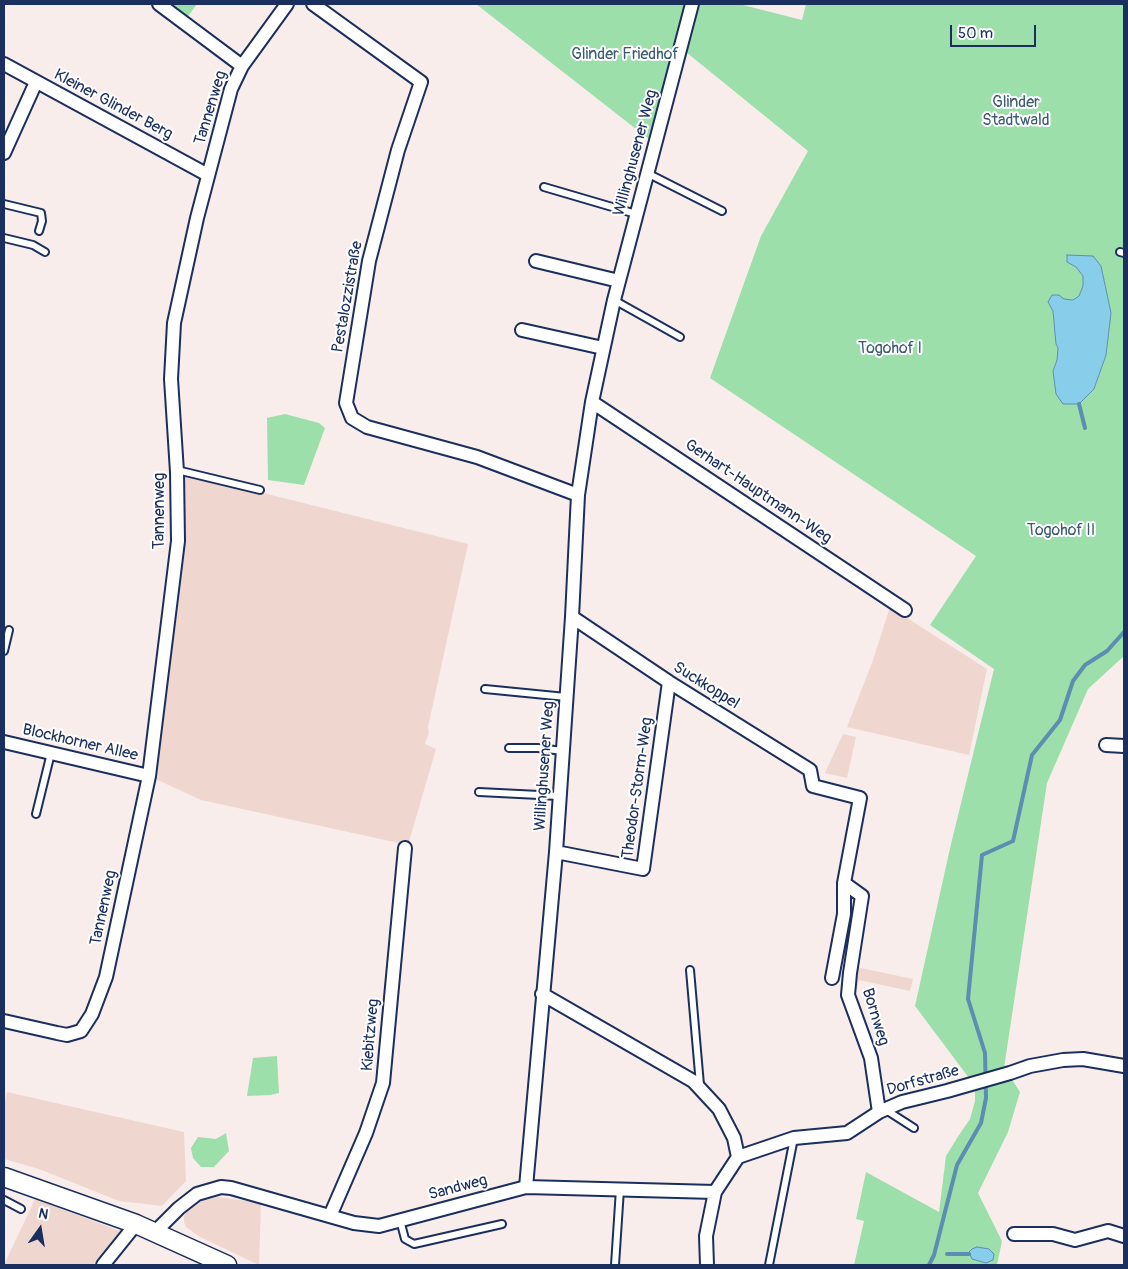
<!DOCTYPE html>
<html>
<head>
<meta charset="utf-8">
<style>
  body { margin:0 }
  #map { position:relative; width:1128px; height:1269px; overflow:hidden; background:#f8edea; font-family:Pangolin,sans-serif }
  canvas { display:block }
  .frame { position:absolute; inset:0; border:5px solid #1b2f5e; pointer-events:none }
  .north { position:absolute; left:15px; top:1204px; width:50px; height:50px; -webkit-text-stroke:4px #fff; paint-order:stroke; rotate:13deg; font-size:14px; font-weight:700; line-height:20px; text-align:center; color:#1b2f5e }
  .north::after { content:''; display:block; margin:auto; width:18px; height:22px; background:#1b2f5e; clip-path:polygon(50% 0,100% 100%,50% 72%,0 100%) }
  .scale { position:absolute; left:950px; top:25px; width:86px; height:22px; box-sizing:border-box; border:2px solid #1b2f5e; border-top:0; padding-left:6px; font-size:15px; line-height:18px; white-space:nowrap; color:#1b2f5e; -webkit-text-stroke:4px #fff; paint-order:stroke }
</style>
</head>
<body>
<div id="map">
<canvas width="1128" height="1269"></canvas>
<div class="frame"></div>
<div class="north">N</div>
<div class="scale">50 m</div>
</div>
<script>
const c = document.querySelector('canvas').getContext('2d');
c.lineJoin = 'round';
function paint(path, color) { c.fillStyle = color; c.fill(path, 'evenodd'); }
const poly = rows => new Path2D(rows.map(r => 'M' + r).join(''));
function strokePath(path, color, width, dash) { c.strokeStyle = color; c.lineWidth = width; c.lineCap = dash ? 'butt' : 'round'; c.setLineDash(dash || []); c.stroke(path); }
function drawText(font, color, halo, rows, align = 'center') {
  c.font = font + ' Pangolin,sans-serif'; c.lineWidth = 4; c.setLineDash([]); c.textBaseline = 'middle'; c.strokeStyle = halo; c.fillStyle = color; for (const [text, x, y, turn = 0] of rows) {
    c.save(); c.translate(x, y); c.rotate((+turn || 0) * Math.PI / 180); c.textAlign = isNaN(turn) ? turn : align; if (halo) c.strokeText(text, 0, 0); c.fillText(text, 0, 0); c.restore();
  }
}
const built = poly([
  [179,472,468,544,428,727,429,733,425,744,436,749,408,845,201,800,149,776],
  [890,607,987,669,969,755,847,727,873,660],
  [843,734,856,737,847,778,825,773],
  [856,967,913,979,910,991,859,980,857,989,852,988],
  [7,1092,184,1132,186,1181,162,1206,119,1201,39,1169,4,1159,4,1105],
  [218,1197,261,1203,259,1265,200,1237,186,1227,184,1222,184,1216,189,1208,201,1201],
  [35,1199,120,1231,93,1265,4,1265]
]);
const green = poly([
  [166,4,197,4,186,19],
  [476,4,690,4,654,143],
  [693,4,739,4,802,20,806,4,1124,4,1124,656,1088,689,1047,783,1004,1068,969,1078,915,1006,951,844,994,669,930,625,976,556,710,378,761,236,808,151,681,48],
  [1067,262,1101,266,1111,313,1106,355,1094,389,1053,371,1057,359,1058,348,1056,344,1053,311,1064,299,1073,300,1079,296,1083,286,1083,276,1076,267],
  [285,414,319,423,325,428,304,485,268,480,267,418],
  [277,1056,279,1093,270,1095,247,1096,253,1058],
  [1009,1075,1020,1092,1008,1132,978,1193,1002,1241,997,1265,854,1265,864,1221,856,1219,866,1172,939,1212,946,1156,959,1135,970,1119,975,1101,975,1085],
  [226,1133,229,1151,214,1167,201,1167,193,1158,191,1148,198,1137,216,1139]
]);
const water = poly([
  [1067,255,1093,256,1101,266,1111,313,1106,355,1094,389,1079,404,1063,404,1056,394,1053,371,1057,360,1058,348,1056,344,1053,311,1048,302,1052,295,1059,295,1064,299,1073,300,1079,296,1083,286,1083,276,1076,267,1067,262,1067,255],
  [977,1247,989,1249,994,1254,993,1260,986,1263,972,1259,969,1252,972,1249,977,1247]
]);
const stream = poly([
  [1079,404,1085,428],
  [947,1254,969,1254],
  [929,1265,934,1255,957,1165,981,1123,986,1098,985,1053,968,999,982,855,1013,841,1032,755,1060,720,1073,681,1085,665,1107,651,1124,632]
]);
const lane = poly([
  [647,173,722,211],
  [544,187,636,214],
  [4,204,41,213,42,221,39,231],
  [4,238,33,245,45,252],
  [1120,252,1124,253],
  [614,300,680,337],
  [177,470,260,490],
  [4,651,9,630],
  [485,689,566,697],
  [509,748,538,748,563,751],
  [479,792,559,796],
  [36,814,51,753],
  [690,970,700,1085],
  [886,1110,914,1128],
  [4,1200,21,1209],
  [400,1220,405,1239,414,1244,502,1224],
  [615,1265,620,1189],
  [769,1265,794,1138]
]);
const street = poly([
  [159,4,242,66],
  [313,4,421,82,398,150,369,261,346,403,352,418,367,427,477,457,578,495],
  [4,64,208,175],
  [4,153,36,82],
  [536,261,619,281],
  [522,330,603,348],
  [592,402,905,610],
  [572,617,669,682,810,770,813,786,860,798,844,883,862,896,850,973,848,995,871,1058,879,1112],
  [4,742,149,776],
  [1106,745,1124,746],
  [556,852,643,869,669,682],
  [832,978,844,914,844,883],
  [542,994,693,1081,719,1109,734,1138,738,1157],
  [4,1021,57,1033,67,1035,81,1031,92,1014,106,977,149,776,178,541,177,472,171,379,174,323,197,218,231,89,242,66,287,4],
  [526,1187,556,852,572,617,578,495,592,402,614,300,692,4],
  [330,1216,366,1133,383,1083,405,848],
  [155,1232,179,1208,197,1194,221,1187,231,1188,354,1223,379,1226,526,1187,715,1192],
  [1014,1234,1053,1234,1075,1240,1108,1231,1124,1236],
  [103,1265,136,1224],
  [707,1265,706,1236,715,1192,738,1157,794,1138,847,1133,879,1112,902,1102,947,1091,1010,1073,1030,1066,1063,1060,1083,1059,1124,1066]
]);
const secondary = poly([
  [4,1177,136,1224,227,1265]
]);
const parkNames = [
  ["Glinder Friedhof",625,55],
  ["Glinder",1016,103],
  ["Stadtwald",1016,121],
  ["Togohof I",890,349],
  ["Togohof II",1061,531]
];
const streetNames = [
  ["Kleiner Glinder Berg",113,105,28],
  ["Tannenweg",211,108,-73],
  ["Willinghusener Weg",636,153,-75],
  ["Pestalozzistraße",348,297,-80],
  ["Gerhart-Hauptmann-Weg",758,492,34],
  ["Tannenweg",160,511,-90],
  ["Suckkoppel",706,686,32],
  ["Blockhorner Allee",80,743,13],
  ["Willinghusener Weg",545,766,-86],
  ["Theodor-Storm-Weg",638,788,-82],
  ["Tannenweg",104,908,-78],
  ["Bornweg",875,1017,73],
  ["Kiebitzweg",371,1035,-85],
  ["Dorfstraße",923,1081,-16],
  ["Sandweg",458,1188,-15]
];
paint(built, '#efd7d0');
paint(green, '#9cdfaa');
paint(water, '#88ceea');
strokePath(water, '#5c8eb2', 1);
strokePath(stream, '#5c8eb2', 4);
strokePath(lane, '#1b2f5e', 10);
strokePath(street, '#1b2f5e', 16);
strokePath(secondary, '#1b2f5e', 21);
strokePath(lane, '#fff', 6);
strokePath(street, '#fff', 12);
strokePath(secondary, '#fff', 18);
drawText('16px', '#3b5b71', '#fff', parkNames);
drawText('16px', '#1b2f5e', '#fff', streetNames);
</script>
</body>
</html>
